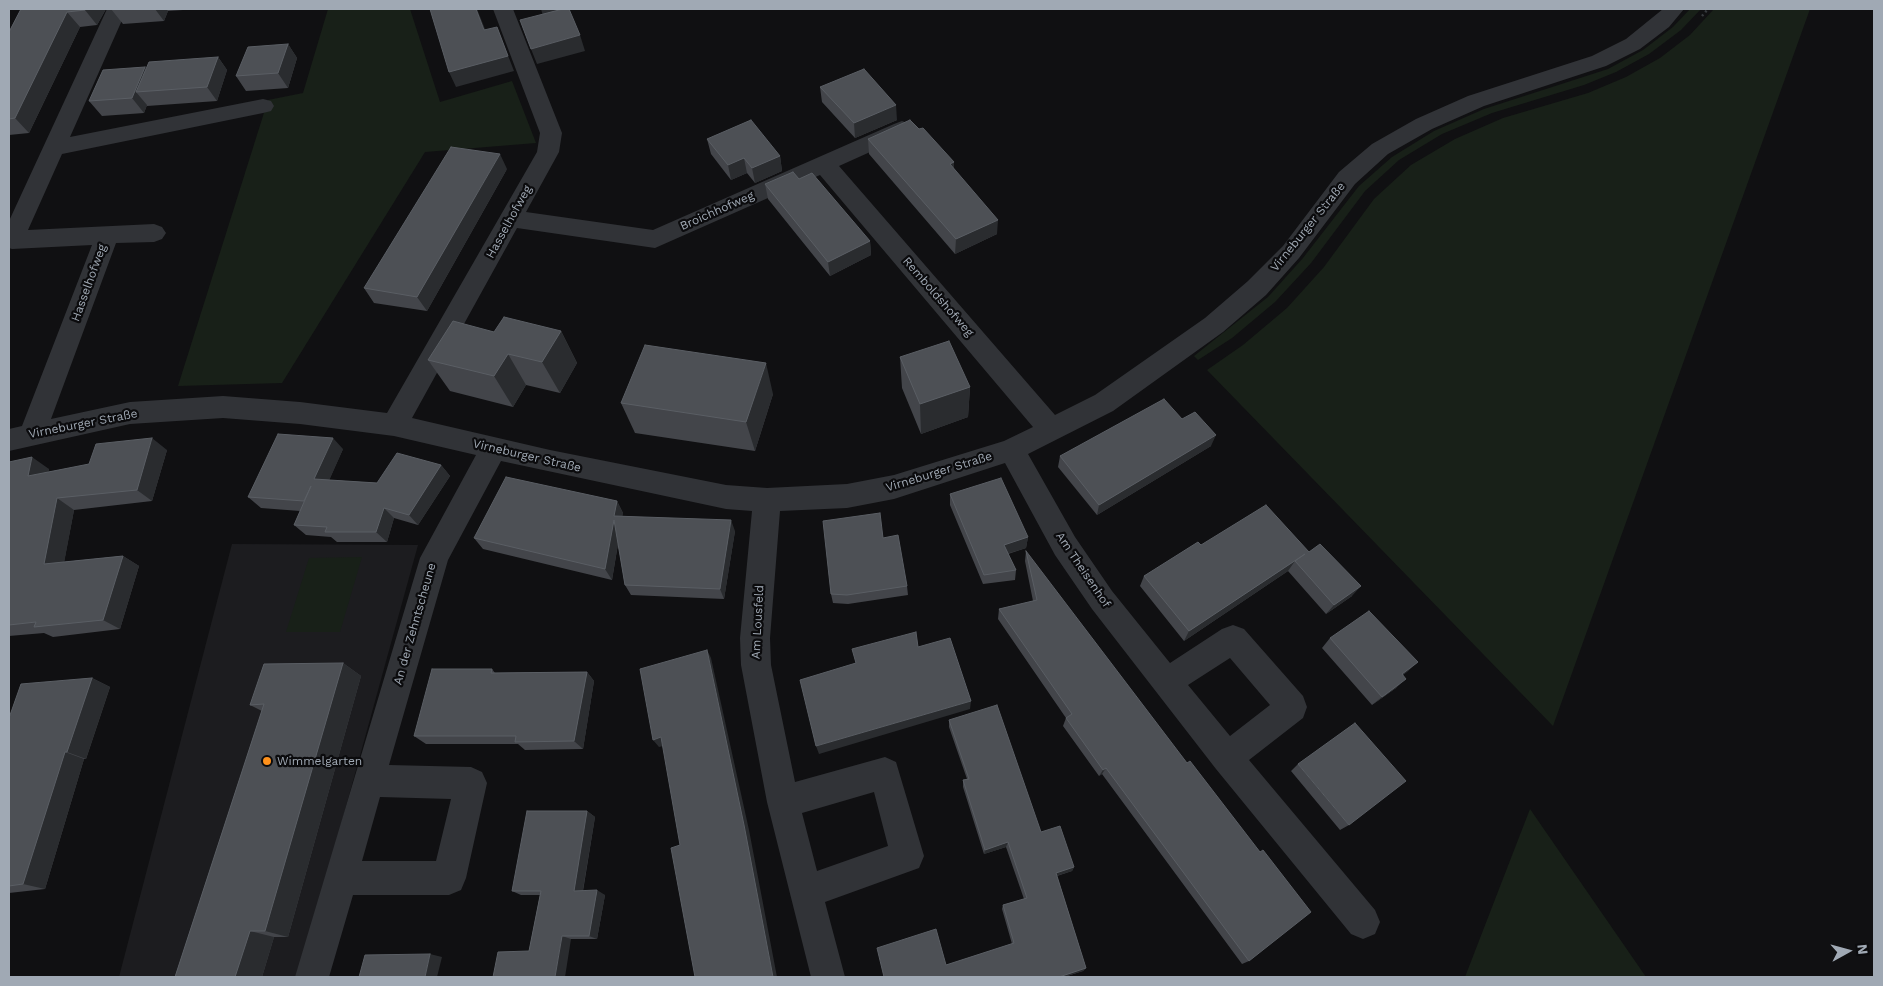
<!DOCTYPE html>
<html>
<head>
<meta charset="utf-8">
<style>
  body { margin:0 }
  #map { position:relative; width:1883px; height:986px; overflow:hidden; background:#101012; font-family:"Work Sans",sans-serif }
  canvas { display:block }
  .frame { position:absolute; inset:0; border:10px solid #a0a9b4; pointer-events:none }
  .north { position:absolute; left:1823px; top:926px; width:50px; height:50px; -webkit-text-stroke:4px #0b0b0d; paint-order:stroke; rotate:83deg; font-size:14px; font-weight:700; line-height:20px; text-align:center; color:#a0a9b4 }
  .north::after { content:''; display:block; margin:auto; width:18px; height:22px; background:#a0a9b4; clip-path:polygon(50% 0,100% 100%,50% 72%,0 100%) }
</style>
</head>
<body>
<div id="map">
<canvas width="1883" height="986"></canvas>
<div class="frame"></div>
<div class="north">N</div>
</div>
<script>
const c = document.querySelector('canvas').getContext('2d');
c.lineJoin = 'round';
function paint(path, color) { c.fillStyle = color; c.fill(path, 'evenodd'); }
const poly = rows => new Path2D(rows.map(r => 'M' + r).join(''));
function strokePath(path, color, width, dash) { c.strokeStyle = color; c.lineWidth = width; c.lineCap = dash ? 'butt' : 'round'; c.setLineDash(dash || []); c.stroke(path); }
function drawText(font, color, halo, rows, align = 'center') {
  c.font = font + ' "Work Sans",sans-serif'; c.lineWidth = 4.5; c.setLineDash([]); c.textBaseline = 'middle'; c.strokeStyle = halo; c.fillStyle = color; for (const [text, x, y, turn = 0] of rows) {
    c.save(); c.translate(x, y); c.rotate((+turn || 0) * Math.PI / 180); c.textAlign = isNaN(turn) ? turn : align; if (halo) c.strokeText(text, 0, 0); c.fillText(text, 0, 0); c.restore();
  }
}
const built = poly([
  [232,544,418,545,299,977,119,977]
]);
const green = poly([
  [328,9,410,9,440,102,512,81,536,143,425,152,282,383,178,386,268,100,303,93],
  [1690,9,1701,9,1681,30,1649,54,1616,72,1584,85,1492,113,1442,134,1399,160,1365,191,1311,263,1275,302,1232,338,1198,360,1194,356,1268,297,1303,258,1359,186,1392,157,1434,131,1484,109,1608,69,1643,50,1673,27],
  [1714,9,1810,9,1553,726,1207,370,1243,345,1287,308,1324,267,1374,199,1411,165,1455,139,1503,118,1588,93,1626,77,1660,58,1690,35],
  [362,557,340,632,286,632,309,558],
  [1530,809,1646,977,1465,977]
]);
const path = poly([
  [1702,16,1708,9]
]);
const minor = poly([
  [107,9,127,9,70,137,263,99,271,101,274,106,271,111,263,113,62,154,28,230,154,224,162,227,166,233,162,239,154,242,116,243,51,419,130,402,223,396,300,402,387,413,537,152,540,133,493,9,513,9,562,133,559,152,526,212,653,230,894,124,902,121,910,124,913,129,910,134,839,166,1055,415,1095,395,1205,318,1248,281,1283,246,1339,172,1372,144,1416,119,1468,96,1592,56,1626,39,1663,9,1684,9,1669,27,1640,49,1606,66,1484,106,1432,129,1388,154,1355,184,1299,258,1266,295,1223,332,1113,411,1028,454,1075,537,1112,591,1170,663,1222,629,1233,625,1244,629,1303,696,1307,707,1303,718,1249,760,1375,910,1380,922,1375,934,1363,939,1351,934,1216,769,1092,609,1055,555,1005,463,894,499,847,508,780,511,770,638,771,665,795,782,885,757,896,762,924,856,919,868,825,902,845,977,811,977,767,802,741,665,740,638,752,511,726,509,501,461,448,560,389,765,471,767,482,772,487,783,466,878,461,890,449,895,353,895,329,977,295,977,420,558,476,455,394,436,300,424,223,418,130,424,9,451,9,429,22,426,92,245,12,249,9,248,9,221,107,9],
  [820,175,1033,427,1004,441,894,475,847,484,767,488,726,485,550,450,412,418,517,228,655,248,820,175],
  [1230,658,1270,705,1230,736,1188,685,1230,658],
  [874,792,888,846,817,871,802,813,874,792],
  [380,797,451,799,436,861,362,861,380,797]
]);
const wall = poly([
  [21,9,106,9,97,25,80,27,29,133,9,135,9,32],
  [111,9,184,9,183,10,168,11,164,21,123,24],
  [288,44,297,58,288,88,246,91,236,76],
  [218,57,227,70,217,101,147,106,147,105,144,113,102,116,89,101,145,67,146,69],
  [820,87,897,120,855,138,822,102],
  [919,129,954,162,954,169,997,234,955,254,869,154,868,139],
  [707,139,780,156,782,171,755,183,747,173,731,180,711,154],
  [507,169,427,311,374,303,364,288],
  [799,179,870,241,871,255,830,276,768,199,765,184],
  [561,331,577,363,560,393,526,385,513,407,450,391,428,360,494,332],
  [900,357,970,387,968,417,921,434,902,388],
  [773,394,755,451,635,433,621,403],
  [1182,419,1211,446,1097,515,1058,467,1060,456],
  [343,449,329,480,377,483,441,465,450,476,418,525,394,518,387,542,337,542,331,537,306,535,294,525,300,511,261,508,248,497],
  [167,450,152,501,74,510,64,562,123,556,139,566,120,629,53,637,44,633,9,636,9,462,49,469,48,472],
  [950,494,1028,537,1026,548,1008,554,1016,570,1015,580,983,584,950,505],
  [617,501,623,513,622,516,735,531,724,599,631,595,625,585,618,544,612,580,483,549,474,538],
  [883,538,907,586,908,595,848,604,833,603,831,594],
  [1201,545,1309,552,1352,596,1326,614,1288,571,1184,641,1140,586,1144,576],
  [1026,551,1249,961,1242,964,1102,774,1099,776,1063,726,1066,718,998,619,999,609,1033,601,1025,561],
  [1330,638,1418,662,1403,675,1396,688,1372,705,1322,648],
  [343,663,361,676,288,937,274,937,262,977,175,977,262,711,250,705],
  [492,669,495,673,587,672,594,681,583,749,525,750,518,744,426,744,414,736],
  [92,678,110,687,86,759,84,759,45,889,9,893,9,718],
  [949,720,1041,832,1074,867,1072,871,1057,876,1086,968,1083,971,1064,977,884,977,946,965,1012,944,1002,909,1003,905,1024,899,1006,847,984,854,963,787,963,780,967,779,949,727],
  [1298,764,1349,825,1340,830,1291,771],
  [587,811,595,817,583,891,605,895,597,939,571,939,529,951,540,895,521,895,512,891]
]);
const shadedWall = poly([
  [86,9,106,9,97,25,85,10],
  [155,9,166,9,168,11,164,21],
  [476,9,477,9,491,44,484,30],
  [541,9,569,9,543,16],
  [67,12,80,27,29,133,15,118],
  [497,27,514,71,456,87,449,72],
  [580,35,585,51,537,64,531,49],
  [288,44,297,58,288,88,278,73],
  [218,57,227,70,217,101,207,87],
  [145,67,156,82,136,92,147,105,144,113,132,98],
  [896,105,897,120,855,138,854,123],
  [500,154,507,169,427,311,417,297],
  [780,156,782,171,755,183,752,168],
  [744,158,747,173,731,180,728,165],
  [954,162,954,177,950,164],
  [998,220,997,234,955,254,956,239],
  [870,241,871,255,830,276,828,262],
  [561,331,577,363,560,393,542,362],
  [508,354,526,385,513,407,494,376],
  [766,363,773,394,755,451,746,422],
  [970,387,968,417,921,434,920,404],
  [1216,435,1211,446,1097,515,1099,505],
  [152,438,167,450,152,501,137,490],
  [333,438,343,449,325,490,314,479],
  [32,457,49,469,45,488,28,476],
  [441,465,450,476,418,525,409,515],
  [57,498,74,510,62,574,44,564],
  [617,501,623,513,621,527,614,516],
  [384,508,394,518,387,542,376,532],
  [614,520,620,531,612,580,605,569],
  [731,520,735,531,724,599,720,589],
  [1028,537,1026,548,1003,555,1004,545],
  [123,556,139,566,120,629,103,620],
  [1295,561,1288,571,1184,641,1189,631],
  [1361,586,1352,596,1326,614,1334,605],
  [707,650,711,658,749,830,777,977,773,977],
  [1418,662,1407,672,1392,683,1402,674],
  [343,663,361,676,288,937,265,931],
  [587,672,594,681,583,749,574,741],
  [92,678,110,687,86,759,67,752],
  [1406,679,1396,688,1372,705,1382,697],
  [971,701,970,709,819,754,816,746],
  [661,737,667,745,659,747,653,740],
  [65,752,84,759,45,889,23,884],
  [1106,768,1102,774,1099,776,1103,770],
  [587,811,595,817,582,895,574,891],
  [1008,842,1006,847,984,854,985,850],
  [1074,867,1072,871,1053,877,1056,873],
  [597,890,605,895,597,939,589,936],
  [250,931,274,937,262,977,235,977],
  [562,936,571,939,565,977,555,977],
  [430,954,442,957,437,977,425,977],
  [1086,968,1083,971,1064,977,1059,977]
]);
const building = poly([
  [21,9,86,9,85,10,67,12,15,118,9,119,9,32,21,9],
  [430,9,476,9,484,30,497,27,508,56,449,72,430,9],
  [563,9,569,9,580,35,531,49,520,20,563,9],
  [288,44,278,73,236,76,248,47,288,44],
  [218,57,207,87,136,92,149,62,218,57],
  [145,67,132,98,89,101,103,70,145,67],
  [864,69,896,105,854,123,820,87,864,69],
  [751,120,780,156,752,168,744,158,728,165,707,139,751,120],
  [910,120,919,129,923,128,954,162,950,164,998,220,956,239,868,139,910,120],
  [451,147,500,154,417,297,364,288,451,147],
  [793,172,799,179,812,173,870,241,828,262,765,184,793,172],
  [504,317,561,331,542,362,508,354,494,376,428,360,453,321,494,332,504,317],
  [949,341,970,387,920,404,900,357,949,341],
  [645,345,766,363,746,422,621,403,645,345],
  [1164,399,1182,419,1195,412,1216,435,1099,505,1060,456,1164,399],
  [278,434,333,438,314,479,377,483,397,453,441,465,409,515,384,508,376,532,325,532,327,527,294,525,311,486,304,501,248,497,278,434],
  [152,438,137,490,57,498,44,564,123,556,103,620,34,627,36,622,9,625,9,462,32,457,28,476,89,464,96,444,152,438],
  [506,477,617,501,614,516,731,520,720,589,625,585,614,520,605,569,474,538,506,477],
  [1001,478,1028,537,1004,545,1016,570,984,575,950,494,1001,478],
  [1266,505,1309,552,1320,544,1361,586,1334,605,1295,561,1305,554,1189,631,1144,576,1198,542,1201,545,1266,505],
  [880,513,883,538,898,535,907,586,847,595,831,594,823,521,880,513],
  [1026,551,1187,763,1190,761,1260,852,1263,850,1311,912,1249,961,1106,768,1103,770,1066,718,1072,714,999,609,1037,600,1026,551],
  [1369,611,1418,662,1402,674,1406,679,1382,697,1330,638,1369,611],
  [916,632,918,647,950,638,971,701,816,746,800,680,856,663,852,649,916,632],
  [707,650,744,825,773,977,695,977,671,848,680,845,661,737,653,740,640,669,707,650],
  [343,663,265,931,250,931,235,977,175,977,264,704,250,705,264,664,343,663],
  [432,669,492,669,491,673,587,672,574,741,515,742,516,736,414,736,432,669],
  [92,678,67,752,65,752,23,884,9,886,9,718,21,684,92,678],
  [997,705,1041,832,1060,826,1074,867,1056,873,1086,968,1059,977,884,977,877,948,936,929,946,965,1014,943,1003,905,1027,898,1008,842,985,850,963,780,969,779,949,720,997,705],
  [1355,723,1406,781,1349,825,1298,764,1355,723],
  [527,811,587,811,574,891,597,890,589,936,562,936,555,977,493,977,498,952,529,951,541,891,512,891,527,811],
  [430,954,425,977,359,977,365,955,430,954]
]);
const markers = [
  [267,761,5,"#ff911b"]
];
const streetNames = [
  ["Broichhofweg",717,211,-24],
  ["Hasselhofweg",509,222,-61],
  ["Virneburger Straße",1308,227,-51],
  ["Hasselhofweg",89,283,-70],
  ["Remboldshofweg",938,297,49],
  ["Virneburger Straße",83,424,-11],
  ["Virneburger Straße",527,456,13],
  ["Virneburger Straße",939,472,-17],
  ["Am Theisenhof",1083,570,56],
  ["Am Lousfeld",758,622,-87],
  ["An der Zehntscheune",415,624,-74]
];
const poiNames = [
  ["Wimmelgarten",277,761]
];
paint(built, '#1c1c1f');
paint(green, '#182018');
strokePath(path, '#373a3e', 2.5, [2, 3]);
paint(minor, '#313337');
paint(wall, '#43454a');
paint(shadedWall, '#2a2c2f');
paint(building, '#4d5055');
strokePath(building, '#5a5e64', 1);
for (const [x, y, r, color] of markers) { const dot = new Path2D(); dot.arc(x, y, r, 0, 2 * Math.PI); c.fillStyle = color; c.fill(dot); strokePath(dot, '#0b0b0d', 2); }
drawText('12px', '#a0a9b4', '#0b0b0d', streetNames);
drawText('12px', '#a0a9b4', '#0b0b0d', poiNames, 'left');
</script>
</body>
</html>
